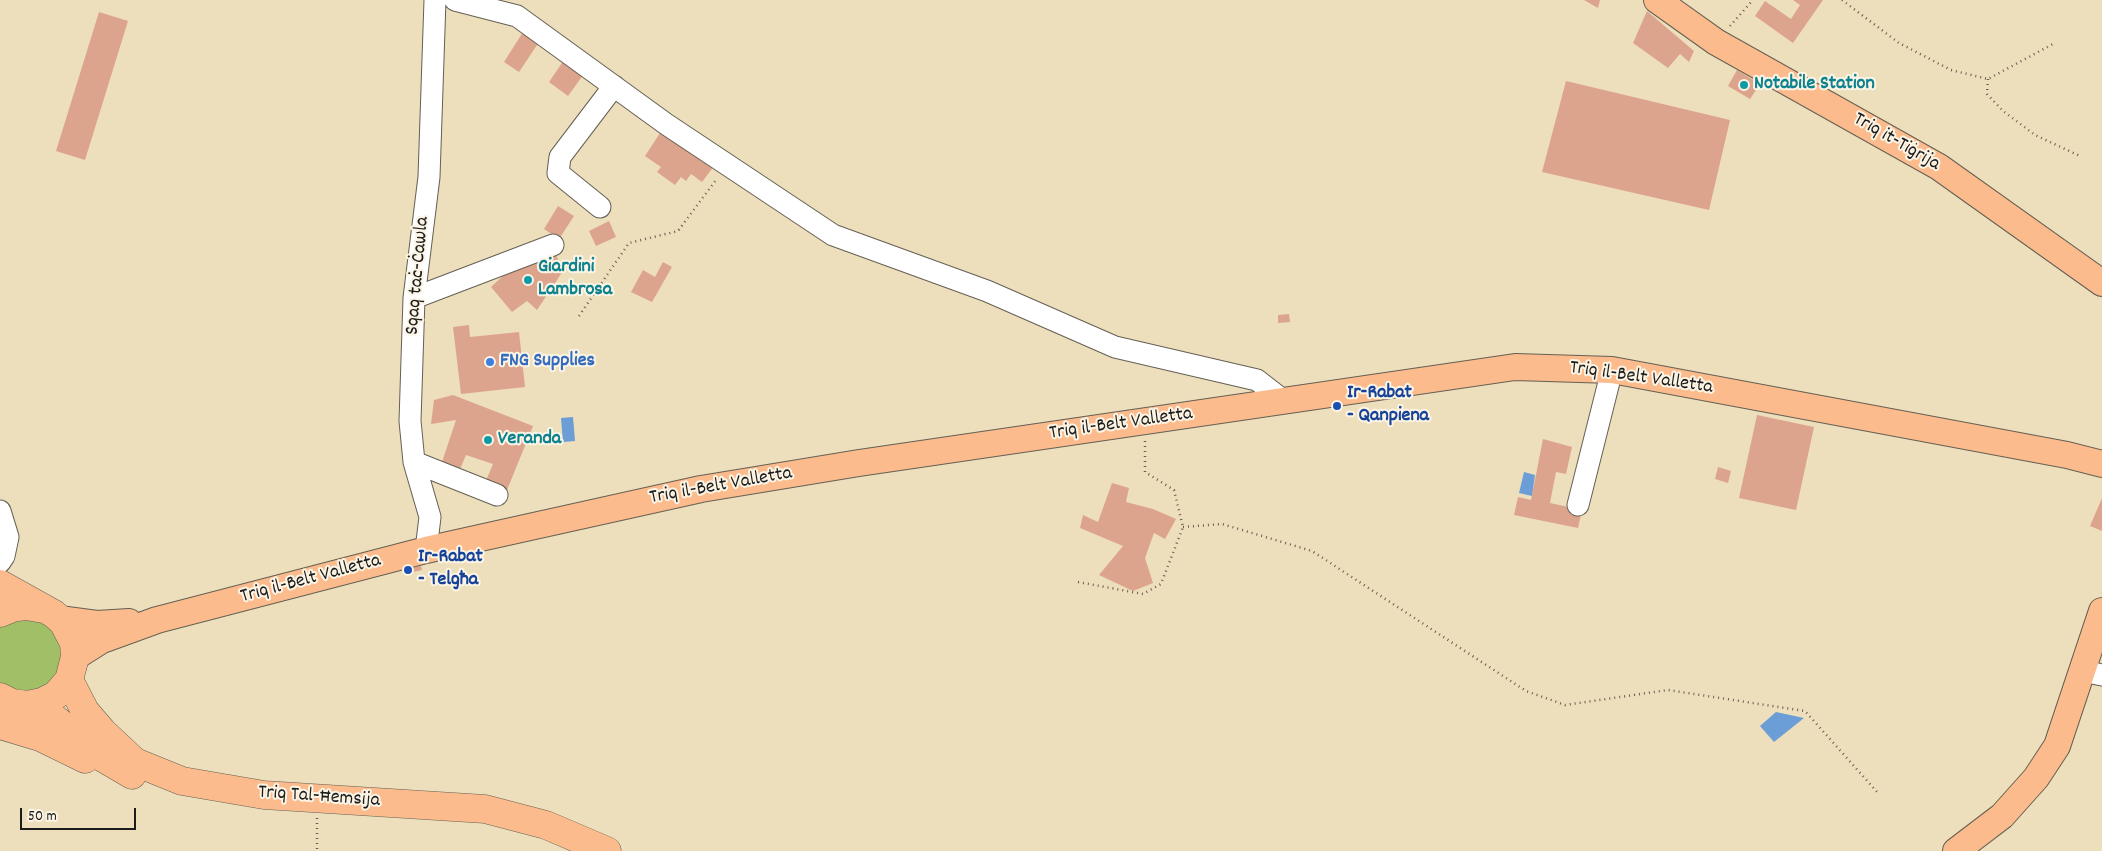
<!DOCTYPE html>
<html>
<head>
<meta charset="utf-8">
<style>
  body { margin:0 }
  #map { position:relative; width:2102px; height:851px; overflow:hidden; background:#eddebc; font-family:Dekko,sans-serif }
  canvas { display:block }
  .scale { position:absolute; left:20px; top:808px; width:116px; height:22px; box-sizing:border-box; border:2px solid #1c1c1c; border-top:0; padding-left:6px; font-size:15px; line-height:18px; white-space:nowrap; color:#1c1c1c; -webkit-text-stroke:4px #fcf5e5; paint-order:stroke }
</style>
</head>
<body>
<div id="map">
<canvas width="2102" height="851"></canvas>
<div class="scale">50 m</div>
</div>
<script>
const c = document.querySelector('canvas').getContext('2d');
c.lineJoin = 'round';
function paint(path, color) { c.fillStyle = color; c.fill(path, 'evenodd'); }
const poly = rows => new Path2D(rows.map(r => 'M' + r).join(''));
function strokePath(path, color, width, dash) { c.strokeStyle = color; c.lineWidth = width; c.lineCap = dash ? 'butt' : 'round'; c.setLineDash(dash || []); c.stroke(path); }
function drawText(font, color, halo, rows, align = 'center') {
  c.font = font + ' Dekko,sans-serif'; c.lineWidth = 4; c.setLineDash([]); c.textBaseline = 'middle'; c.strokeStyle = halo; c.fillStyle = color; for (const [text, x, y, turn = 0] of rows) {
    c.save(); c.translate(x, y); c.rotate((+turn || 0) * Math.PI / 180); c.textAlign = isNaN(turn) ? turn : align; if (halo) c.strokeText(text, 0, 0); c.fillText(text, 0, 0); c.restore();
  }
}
const green = poly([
  [12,617,49,623,63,644,62,669,45,688,33,692,8,689,0,683,0,624]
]);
const water = poly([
  [573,417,575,441,563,442,561,418],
  [1524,472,1535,475,1532,496,1519,493],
  [1776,712,1804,718,1774,742,1760,726]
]);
const building = poly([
  [1584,0,1600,0,1598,8],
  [1793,0,1823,0,1793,43,1755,16,1765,1,1791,19,1800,5],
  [1647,11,1694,51,1689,62,1680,54,1668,68,1633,43],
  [99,12,128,21,85,160,56,151],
  [523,32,539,42,519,72,504,62],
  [566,57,586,71,568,96,549,82],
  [1737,70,1760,84,1750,99,1728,86],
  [1566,81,1730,120,1709,210,1542,172],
  [662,130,714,166,702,182,691,174,686,181,681,177,675,185,657,172,661,167,645,156],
  [558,206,574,216,559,239,544,229],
  [609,221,616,237,596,246,589,231],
  [556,255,563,271,537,310,527,301,512,312,491,287,506,273],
  [663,262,672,267,652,302,631,292,643,270,655,277],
  [1289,314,1290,322,1278,323,1278,315],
  [469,325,470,337,519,332,525,387,461,394,453,327],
  [453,395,533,426,507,490,485,483,493,464,466,455,458,474,440,468,456,420,431,424,434,400],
  [1757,415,1814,427,1796,510,1739,498],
  [1543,439,1572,447,1566,474,1556,472,1550,503,1582,510,1578,528,1514,515,1518,497,1531,500],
  [1718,467,1731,471,1728,483,1715,479],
  [1112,483,1129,488,1126,502,1153,509,1176,519,1165,539,1154,533,1145,558,1153,583,1133,591,1099,575,1123,546,1080,528,1083,515,1098,522],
  [2102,498,2102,531,2090,526],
  [421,566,422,570,413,572,412,568]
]);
const path = poly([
  [1842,0,1899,43,1951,70,1988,79,2053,44],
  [1730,26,1753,0],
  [1988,79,1987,94,2003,111,2035,135,2080,156],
  [579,316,629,243,678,231,716,180],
  [1183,527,1222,524,1312,551,1526,691,1565,705,1668,690,1805,711,1878,793],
  [1078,582,1143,594,1161,584,1183,527,1174,490,1145,472,1145,440],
  [317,818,317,851]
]);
const minor = poly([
  [455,0,517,16,666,124,833,235,987,291,1115,347,1257,380,1284,401],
  [600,207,558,173,560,157,614,86],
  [414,298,553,245],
  [414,462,497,495],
  [1578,505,1612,370],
  [0,511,8,537,4,556,0,562],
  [426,550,430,517,414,462,410,421,414,298,429,177,435,0],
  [2083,671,2102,675]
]);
const major = poly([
  [1657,0,1716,42,1939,167,2102,283],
  [59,619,97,624,129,622],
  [75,657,102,640,157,620,426,550,701,489,859,463,1515,367,1612,370,2067,455,2102,464],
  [1956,851,2002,816,2036,778,2057,746,2102,611]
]);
const highway = poly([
  [0,584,54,614,63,622,74,643,75,657,69,680,56,695,42,702,27,705,12,703,0,697],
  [0,613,12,608,26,606,44,609],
  [69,680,85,711,103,732,135,762,182,781,264,795,485,809,546,825,607,851],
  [27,705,48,713,103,758,132,775],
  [0,725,40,737,85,759]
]);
const markers = [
  [1744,85,5,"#0f9aa8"],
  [528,280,5,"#0f9aa8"],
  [490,362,5,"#3f7fe0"],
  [1337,406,5,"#1a4fb4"],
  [488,440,5,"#0f9aa8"],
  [408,570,5,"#1a4fb4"]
];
const cultureNames = [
  ["Notabile Station",1754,85],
  ["Giardini",538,268],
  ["Lambrosa",538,291],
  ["Veranda",498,440]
];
const streetNames = [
  ["Triq it-Tiġrija",1896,143,30],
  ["Sqaq taċ-Ċawla",419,276,-85],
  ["Triq il-Belt Valletta",1641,379,8],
  ["Triq il-Belt Valletta",1121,425,-8],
  ["Triq il-Belt Valletta",721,487,-10],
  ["Triq il-Belt Valletta",311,580,-15],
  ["Triq Tal-Ħemsija",319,798,4]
];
const shopNames = [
  ["FNG Supplies",500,362]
];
const transitNames = [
  ["Ir-Rabat",1347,394],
  ["- Qanpiena",1347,417],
  ["Ir-Rabat",418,558],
  ["- Telgħa",418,581]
];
paint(green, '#a1bf66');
paint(water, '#6b9dd6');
paint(building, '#dda48d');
strokePath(minor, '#656054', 23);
strokePath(major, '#656054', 28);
strokePath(highway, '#656054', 29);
strokePath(path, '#656054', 2.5, [1, 4]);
strokePath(minor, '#fff', 21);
strokePath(major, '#fbbb8c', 26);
strokePath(highway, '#fbbb8c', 28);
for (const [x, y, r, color] of markers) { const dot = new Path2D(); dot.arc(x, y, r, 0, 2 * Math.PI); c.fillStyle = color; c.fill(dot); strokePath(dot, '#fcf5e5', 2); }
drawText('bold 20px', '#0d838f', '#fcf5e5', cultureNames, 'left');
drawText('20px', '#1c1c1c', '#fcf5e5', streetNames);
drawText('bold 20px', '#366cbe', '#fcf5e5', shopNames, 'left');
drawText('bold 20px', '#164399', '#fcf5e5', transitNames, 'left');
</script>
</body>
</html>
